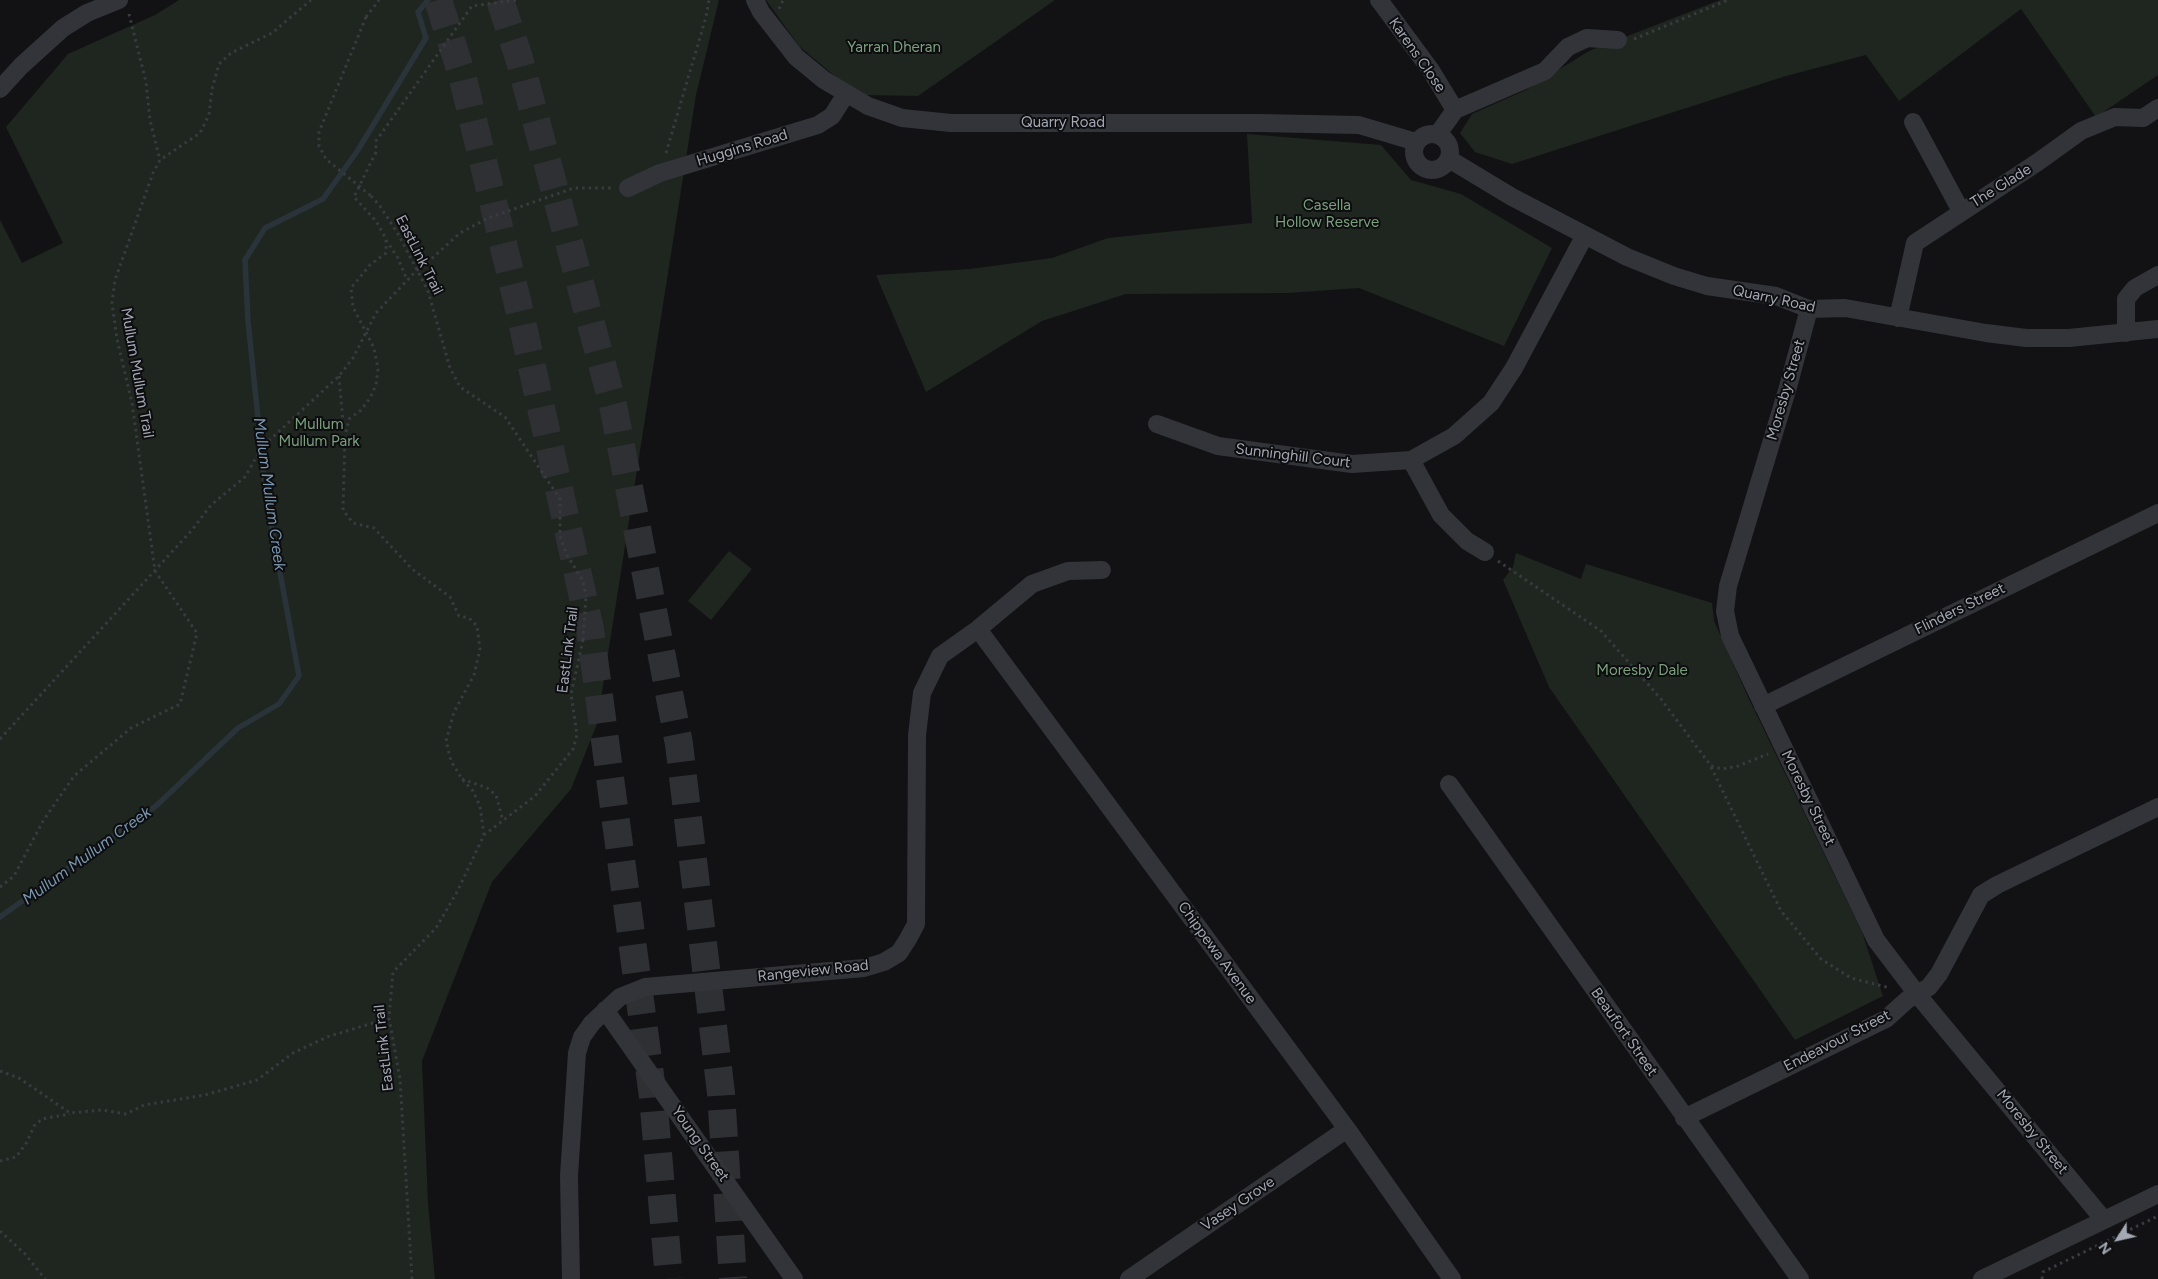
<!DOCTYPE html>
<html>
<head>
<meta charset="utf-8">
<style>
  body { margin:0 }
  #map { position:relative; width:2158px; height:1279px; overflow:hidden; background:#121214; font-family:Figtree,sans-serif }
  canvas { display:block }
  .north { position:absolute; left:2093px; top:1214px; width:50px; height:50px; -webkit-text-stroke:4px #0d0d0f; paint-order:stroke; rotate:235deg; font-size:14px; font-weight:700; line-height:20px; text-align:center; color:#a3a8b4 }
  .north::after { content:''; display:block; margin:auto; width:18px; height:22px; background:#a3a8b4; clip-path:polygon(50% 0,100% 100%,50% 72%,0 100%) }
</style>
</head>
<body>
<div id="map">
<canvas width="2158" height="1279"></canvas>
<div class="north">N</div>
</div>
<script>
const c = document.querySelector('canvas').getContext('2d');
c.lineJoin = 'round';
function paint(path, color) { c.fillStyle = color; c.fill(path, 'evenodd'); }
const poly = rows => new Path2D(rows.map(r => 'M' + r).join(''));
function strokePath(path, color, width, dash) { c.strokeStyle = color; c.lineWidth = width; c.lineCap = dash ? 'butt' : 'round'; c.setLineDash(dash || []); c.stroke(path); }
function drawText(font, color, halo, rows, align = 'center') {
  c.font = font + ' Figtree,sans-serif'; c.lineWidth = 4; c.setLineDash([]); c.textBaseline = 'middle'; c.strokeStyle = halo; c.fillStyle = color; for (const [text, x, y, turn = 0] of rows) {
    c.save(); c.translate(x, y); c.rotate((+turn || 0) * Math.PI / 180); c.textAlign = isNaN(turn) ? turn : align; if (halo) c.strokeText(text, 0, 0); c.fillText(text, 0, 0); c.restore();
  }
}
const green = poly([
  [179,0,719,0,696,95,597,724,571,789,492,882,422,1061,428,1203,435,1279,0,1279,0,220,22,263,63,243,6,127,68,54,155,15],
  [766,0,1055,0,918,96,866,95,843,83,799,46],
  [1720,0,2158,0,2158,75,2096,117,2021,9,1899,101,1866,55,1786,76,1512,164,1475,152,1460,133,1472,114,1526,90,1589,51],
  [1247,134,1381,145,1411,180,1461,194,1552,248,1504,346,1359,288,1287,293,1126,294,1042,321,926,392,876,275,970,269,1052,258,1108,238,1252,223],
  [729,551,752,569,711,620,688,601],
  [1516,553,1581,579,1586,564,1712,603,1714,621,1748,697,1862,932,1883,996,1795,1040,1549,687,1503,580,1513,567]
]);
const stream = poly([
  [0,917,156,806,238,728,279,704,299,676,266,496,248,321,245,260,265,228,323,199,358,150,426,38,418,12,428,0]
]);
const highwayTunnel = poly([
  [438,0,462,75,520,313,590,629,653,1097,669,1279],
  [500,0,519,58,613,405,679,744,721,1093,733,1279]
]);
const path = poly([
  [779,9,783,0],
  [129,14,146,82,150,120,160,160],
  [366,17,379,0],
  [1634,39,1728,0],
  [666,153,706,17,709,0],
  [371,196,380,206,398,234,428,291,450,368,460,387,505,417,560,499,560,536,567,555,583,581,586,596],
  [386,240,398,258,407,280],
  [339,376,344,434],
  [1498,561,1601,631,1661,699,1711,766,1722,769,1738,766,1768,754],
  [0,739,192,530,211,505,245,477,262,447,339,376,353,358,376,313,417,270,429,261,460,233,488,218,574,188,613,188],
  [1711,767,1781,911,1821,959,1851,978,1890,988],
  [462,779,487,788,496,795,503,821],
  [484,835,480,806,473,791,462,779,451,761,446,741,454,712,474,675,480,649,477,626,469,618,459,616,450,597,412,569,374,528,353,523,343,510,345,437,349,419,361,410,370,398,376,385,378,369,374,348,353,307,351,288,370,265,386,253,386,239,376,221,354,197,376,152,376,141,472,6,517,0],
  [0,887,14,876,43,821,74,776,131,728,180,704,197,633,155,571,132,403,117,339,112,303,115,280,153,173,160,160,200,133,209,115,212,89,219,64,231,53,272,33,311,0],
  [0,1071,19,1078,70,1113,102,1110,126,1114,144,1105,205,1095,257,1080,293,1053,327,1037,389,1018],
  [0,1161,16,1157,27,1142,34,1126,42,1119,70,1114],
  [0,1231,25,1254,45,1279],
  [412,1279,400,1079,389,1018,393,972,436,928,457,892,484,835,535,796,573,749,577,735,571,694,583,640],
  [2042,1279,2043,1272,2158,1216]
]);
const street = poly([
  [755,0,761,12,796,57,824,80,868,106,902,118,951,123,1260,123,1359,125,1416,142],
  [1379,0,1430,69,1455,110],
  [0,89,21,66,63,28,87,13,119,0],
  [1913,122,1961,211],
  '1414 152a18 18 0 1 1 36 0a18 18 0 1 1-36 0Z',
  [1438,134,1455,110,1545,71,1568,47,1587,38,1618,40],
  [1449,159,1512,197,1627,257,1674,276,1707,286,1776,296,1809,309,1845,308,1986,333,2026,338,2069,338,2158,329],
  [628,188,660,173,818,125,832,116,846,94],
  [1809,309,1788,387,1728,586,1725,611,1730,636,1876,940,1917,994,2104,1220],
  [1898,318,1915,243,2038,162,2081,131,2115,117,2143,118,2158,108],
  [2126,333,2126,299,2135,288,2158,275],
  [1157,424,1218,446,1352,464,1411,460,1454,436,1491,403,1514,368,1585,235],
  [1411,460,1441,515,1467,541,1485,552],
  [978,629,1347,1129,1452,1279],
  [1763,706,2158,513],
  [1449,784,1800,1279],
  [605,1010,794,1279],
  [1684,1118,1886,1019,1907,1000,1929,987,1939,974,1981,895,1997,885,2158,807],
  [571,1279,569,1176,577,1053,582,1037,592,1023,620,997,645,987,864,968,884,962,899,953,908,939,916,924,917,735,922,693,940,656,978,629,1032,584,1068,571,1102,570],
  [1129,1279,1347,1129],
  [1982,1279,2158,1194]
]);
const pathBridge = poly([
  [366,17,319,132,319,146,326,159,371,196],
  [583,640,586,596]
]);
const parkNames = [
  ["Yarran Dheran",894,48],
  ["Casella",1327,206],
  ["Hollow Reserve",1327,223],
  ["Mullum",319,425],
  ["Mullum Park",319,442],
  ["Moresby Dale",1642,671]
];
const streetNames = [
  ["Karens Close",1417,55,55],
  ["Quarry Road",1063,123],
  ["Huggins Road",742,148,-17],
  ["The Glade",2001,186,-32],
  ["EastLink Trail",419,255,63],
  ["Quarry Road",1774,299,12],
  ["Mullum Mullum Trail",137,373,80],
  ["Moresby Street",1786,390,-74],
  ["Sunninghill Court",1293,456,7],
  ["Flinders Street",1960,609,-26],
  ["EastLink Trail",568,650,-83],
  ["Moresby Street",1808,798,64],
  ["Chippewa Avenue",1217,953,54],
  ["Rangeview Road",813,971,-6],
  ["Beaufort Street",1624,1032,55],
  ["Endeavour Street",1837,1041,-27],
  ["EastLink Trail",384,1048,-96],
  ["Moresby Street",2032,1132,51],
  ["Young Street",700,1144,55],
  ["Vasey Grove",1238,1204,-34]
];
const waterNames = [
  ["Mullum Mullum Creek",269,494,82],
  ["Mullum Mullum Creek",87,856,-36]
];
paint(green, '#1e261f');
strokePath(stream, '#2a3339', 5.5);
strokePath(highwayTunnel, '#2f3034', 28, [28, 14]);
strokePath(path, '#393b40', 3, [2.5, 4]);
strokePath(street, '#333439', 18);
strokePath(pathBridge, '#393b40', 3, [2.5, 4]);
drawText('15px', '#7aa07c', '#0d0d0f', parkNames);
drawText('15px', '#a3a8b4', '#0d0d0f', streetNames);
drawText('italic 16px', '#7997b0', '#0d0d0f', waterNames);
</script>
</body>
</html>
